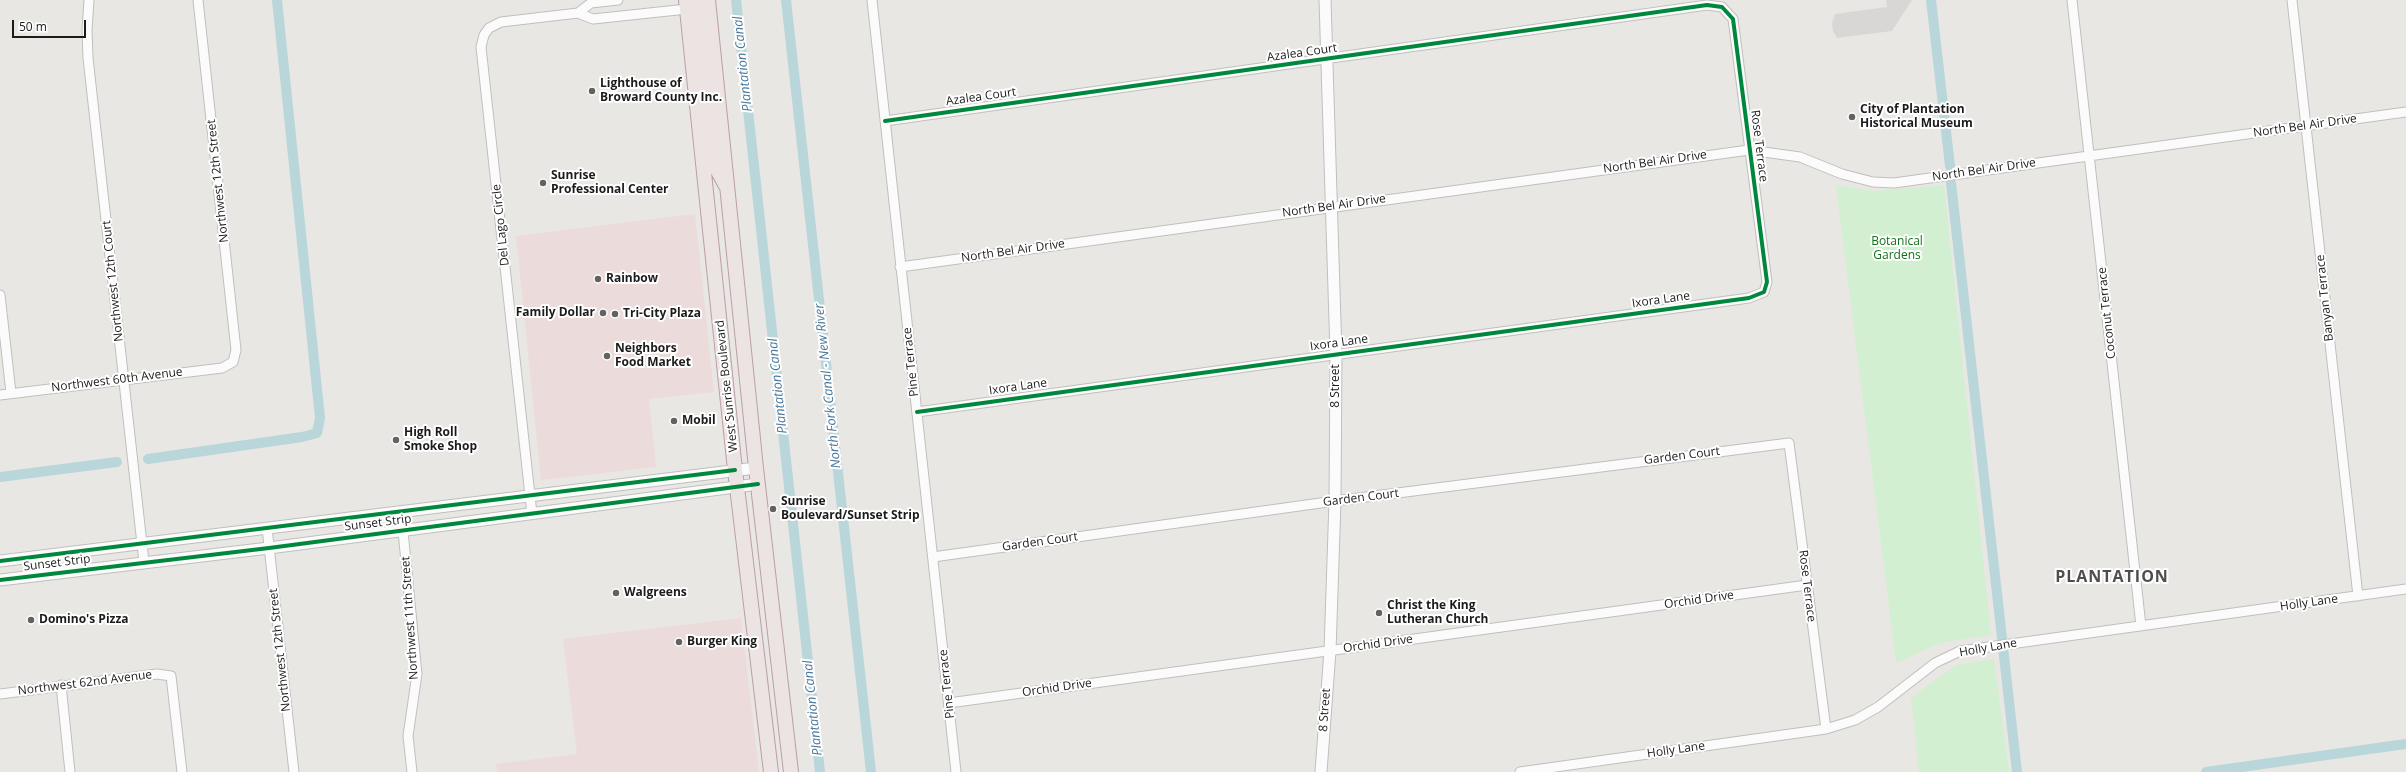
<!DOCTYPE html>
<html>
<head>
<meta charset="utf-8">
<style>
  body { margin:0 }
  #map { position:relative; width:2406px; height:772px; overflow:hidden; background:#e9e7e4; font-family:"Open Sans",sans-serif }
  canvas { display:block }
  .scale { position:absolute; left:12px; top:20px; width:74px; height:18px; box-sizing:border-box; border:2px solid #1b1b1b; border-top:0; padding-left:5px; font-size:12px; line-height:14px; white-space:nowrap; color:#1b1b1b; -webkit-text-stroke:3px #fff; paint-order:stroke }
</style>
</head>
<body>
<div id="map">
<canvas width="2406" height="772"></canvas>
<div class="scale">50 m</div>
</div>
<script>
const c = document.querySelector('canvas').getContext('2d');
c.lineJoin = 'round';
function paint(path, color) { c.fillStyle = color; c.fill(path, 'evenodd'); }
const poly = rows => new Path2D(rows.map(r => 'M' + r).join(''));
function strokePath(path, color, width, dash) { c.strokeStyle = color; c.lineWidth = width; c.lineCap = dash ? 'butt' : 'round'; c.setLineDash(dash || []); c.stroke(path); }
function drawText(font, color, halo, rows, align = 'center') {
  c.font = font + ' "Open Sans",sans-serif'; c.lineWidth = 4; c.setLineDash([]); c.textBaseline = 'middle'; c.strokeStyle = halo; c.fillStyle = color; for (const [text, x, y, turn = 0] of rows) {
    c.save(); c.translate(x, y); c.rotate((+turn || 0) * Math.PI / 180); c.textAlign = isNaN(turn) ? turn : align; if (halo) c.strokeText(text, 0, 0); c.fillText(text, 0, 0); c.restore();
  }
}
const residential = poly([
  [1886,0,1912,0,1892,31,1837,38,1833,31,1832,23,1835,14,1887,7]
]);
const commercial = poly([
  [695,214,714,392,649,399,656,467,541,480,516,236],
  [741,618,759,772,497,772,496,764,577,754,563,639]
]);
const park = poly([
  [1836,185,1873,191,1944,185,1991,635,1940,643,1896,663],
  [1994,659,2009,772,1919,772,1911,698,1956,665]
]);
const canal = poly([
  [736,0,820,772],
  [786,0,871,772],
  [1931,0,1950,166],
  [1951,183,2017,772],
  [148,459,302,437,317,433,320,418,277,0],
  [0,477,117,462],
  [2206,772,2406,744]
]);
const minor = poly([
  [89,0,87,30,88,58,144,562],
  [872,0,956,772],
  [2072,0,2141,626],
  [2292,0,2358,596],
  [578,13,591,3,618,0],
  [885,121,1707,5,1722,7,1733,19,1767,282,1764,292,1749,298,917,412],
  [900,267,1749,150,1800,157,1842,174,1873,182,1894,183,2406,112],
  [0,295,11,393],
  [0,395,222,368,233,362,236,350,198,0],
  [401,511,417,674,408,736,412,772],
  [532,514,481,47,484,35,489,28,501,22,578,13,593,19,687,9],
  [267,528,294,772],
  [933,557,1335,501,1789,443,1826,729],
  [61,685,70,772],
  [0,694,157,674,171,676,182,772],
  [949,703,1807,585],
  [1520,772,1826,729,1855,720,1878,707,1935,663,1960,651,2406,589]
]);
const tertiary = poly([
  [0,561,756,468],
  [0,580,269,548,758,484],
  [1321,772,1330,651,1335,501,1336,354,1325,0]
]);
const trunk = poly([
  [686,0,735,470,771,772],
  [692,0,697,6,715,166,726,186],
  [708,0,756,468,791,772]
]);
const cycleway = poly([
  [885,121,1707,5,1722,7,1733,19,1767,282,1764,292,1749,298,917,412],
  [0,561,735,470],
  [0,580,269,548,758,484]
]);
const markers = [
  [592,91,4,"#636261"],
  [1852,117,4,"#636261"],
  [543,183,4,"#636261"],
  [598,279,4,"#636261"],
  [603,313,4,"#636261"],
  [615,314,4,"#636261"],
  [607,356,4,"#636261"],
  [674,421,4,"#636261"],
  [396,440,4,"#636261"],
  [773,509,4,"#636261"],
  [616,593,4,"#636261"],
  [1379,613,4,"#636261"],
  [31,620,4,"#636261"],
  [679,642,4,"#636261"]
];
const streetNames = [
  ["Azalea Court",1302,53,-8],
  ["Azalea Court",981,97,-8],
  ["North Bel Air Drive",2305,126,-8],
  ["Rose Terrace",1759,146,83],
  ["North Bel Air Drive",1655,162,-8],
  ["North Bel Air Drive",1984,170,-8],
  ["Northwest 12th Street",218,181,-96],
  ["North Bel Air Drive",1334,206,-8],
  ["Del Lago Circle",501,225,-96],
  ["North Bel Air Drive",1013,251,-8],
  ["Northwest 12th Court",113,281,-96],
  ["Banyan Terrace",2325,298,-96],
  ["Ixora Lane",1661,300,-8],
  ["Coconut Terrace",2107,313,-96],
  ["Ixora Lane",1339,343,-8],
  ["Pine Terrace",911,362,-96],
  ["Northwest 60th Avenue",117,380,-7],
  ["West Sunrise Boulevard",727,386,-96],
  ["8 Street",1336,386,-90],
  ["Ixora Lane",1018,387,-8],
  ["Garden Court",1682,456,-7],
  ["Garden Court",1361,498,-7],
  ["Sunset Strip",378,523,-7],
  ["Garden Court",1040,542,-8],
  ["Sunset Strip",57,563,-7],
  ["Rose Terrace",1807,586,83],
  ["Orchid Drive",1699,600,-8],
  ["Holly Lane",2309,603,-8],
  ["Northwest 11th Street",410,618,-94],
  ["Orchid Drive",1378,644,-8],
  ["Holly Lane",1988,648,-10],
  ["Northwest 12th Street",280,650,-96],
  ["Northwest 62nd Avenue",85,683,-7],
  ["Pine Terrace",947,684,-96],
  ["Orchid Drive",1057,688,-8],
  ["8 Street",1325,710,-86],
  ["Holly Lane",1676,750,-8]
];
const poiNames = [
  ["Lighthouse of",600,84],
  ["Broward County Inc.",600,98],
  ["City of Plantation",1860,110],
  ["Historical Museum",1860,124],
  ["Sunrise",551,176],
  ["Professional Center",551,190],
  ["Rainbow",606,279],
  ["Family Dollar",595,313,"right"],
  ["Tri-City Plaza",623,314],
  ["Neighbors",615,349],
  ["Food Market",615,363],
  ["Mobil",682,421],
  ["High Roll",404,433],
  ["Smoke Shop",404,447],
  ["Sunrise",781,502],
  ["Boulevard/Sunset Strip",781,516],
  ["Walgreens",624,593],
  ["Christ the King",1387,606],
  ["Lutheran Church",1387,620],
  ["Domino's Pizza",39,620],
  ["Burger King",687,642]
];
const parkNames = [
  ["Botanical",1897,242],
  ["Gardens",1897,256]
];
const waterNames = [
  ["Plantation Canal",743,64,-96],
  ["Plantation Canal",778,386,-96],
  ["North Fork Canal - New River",828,386,-96],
  ["Plantation Canal",813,708,-96]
];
const districtNames = [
  ["PLANTATION",2112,577]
];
paint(residential, '#d8d7d5');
paint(commercial, '#ebdbda');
paint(park, '#d2efd1');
strokePath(canal, '#b9d6db', 10);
strokePath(minor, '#c0bfbe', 11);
strokePath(tertiary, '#c0bfbe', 13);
strokePath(trunk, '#bc9da8', 16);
strokePath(minor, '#fcfbfb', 9);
strokePath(tertiary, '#fcfbfb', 11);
strokePath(trunk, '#ebe4e2', 14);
strokePath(cycleway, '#00873e', 4);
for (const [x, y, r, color] of markers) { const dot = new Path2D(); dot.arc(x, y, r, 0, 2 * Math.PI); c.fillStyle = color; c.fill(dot); strokePath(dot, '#fff', 1.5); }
drawText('12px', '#1b1b1b', '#fff', streetNames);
drawText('bold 12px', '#1b1b1b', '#fff', poiNames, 'left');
drawText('12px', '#127016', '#fff', parkNames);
drawText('italic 13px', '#4c789c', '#fff', waterNames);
c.letterSpacing = '1px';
drawText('bold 16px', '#4e4e4e', '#fff', districtNames);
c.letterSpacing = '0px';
</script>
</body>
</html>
